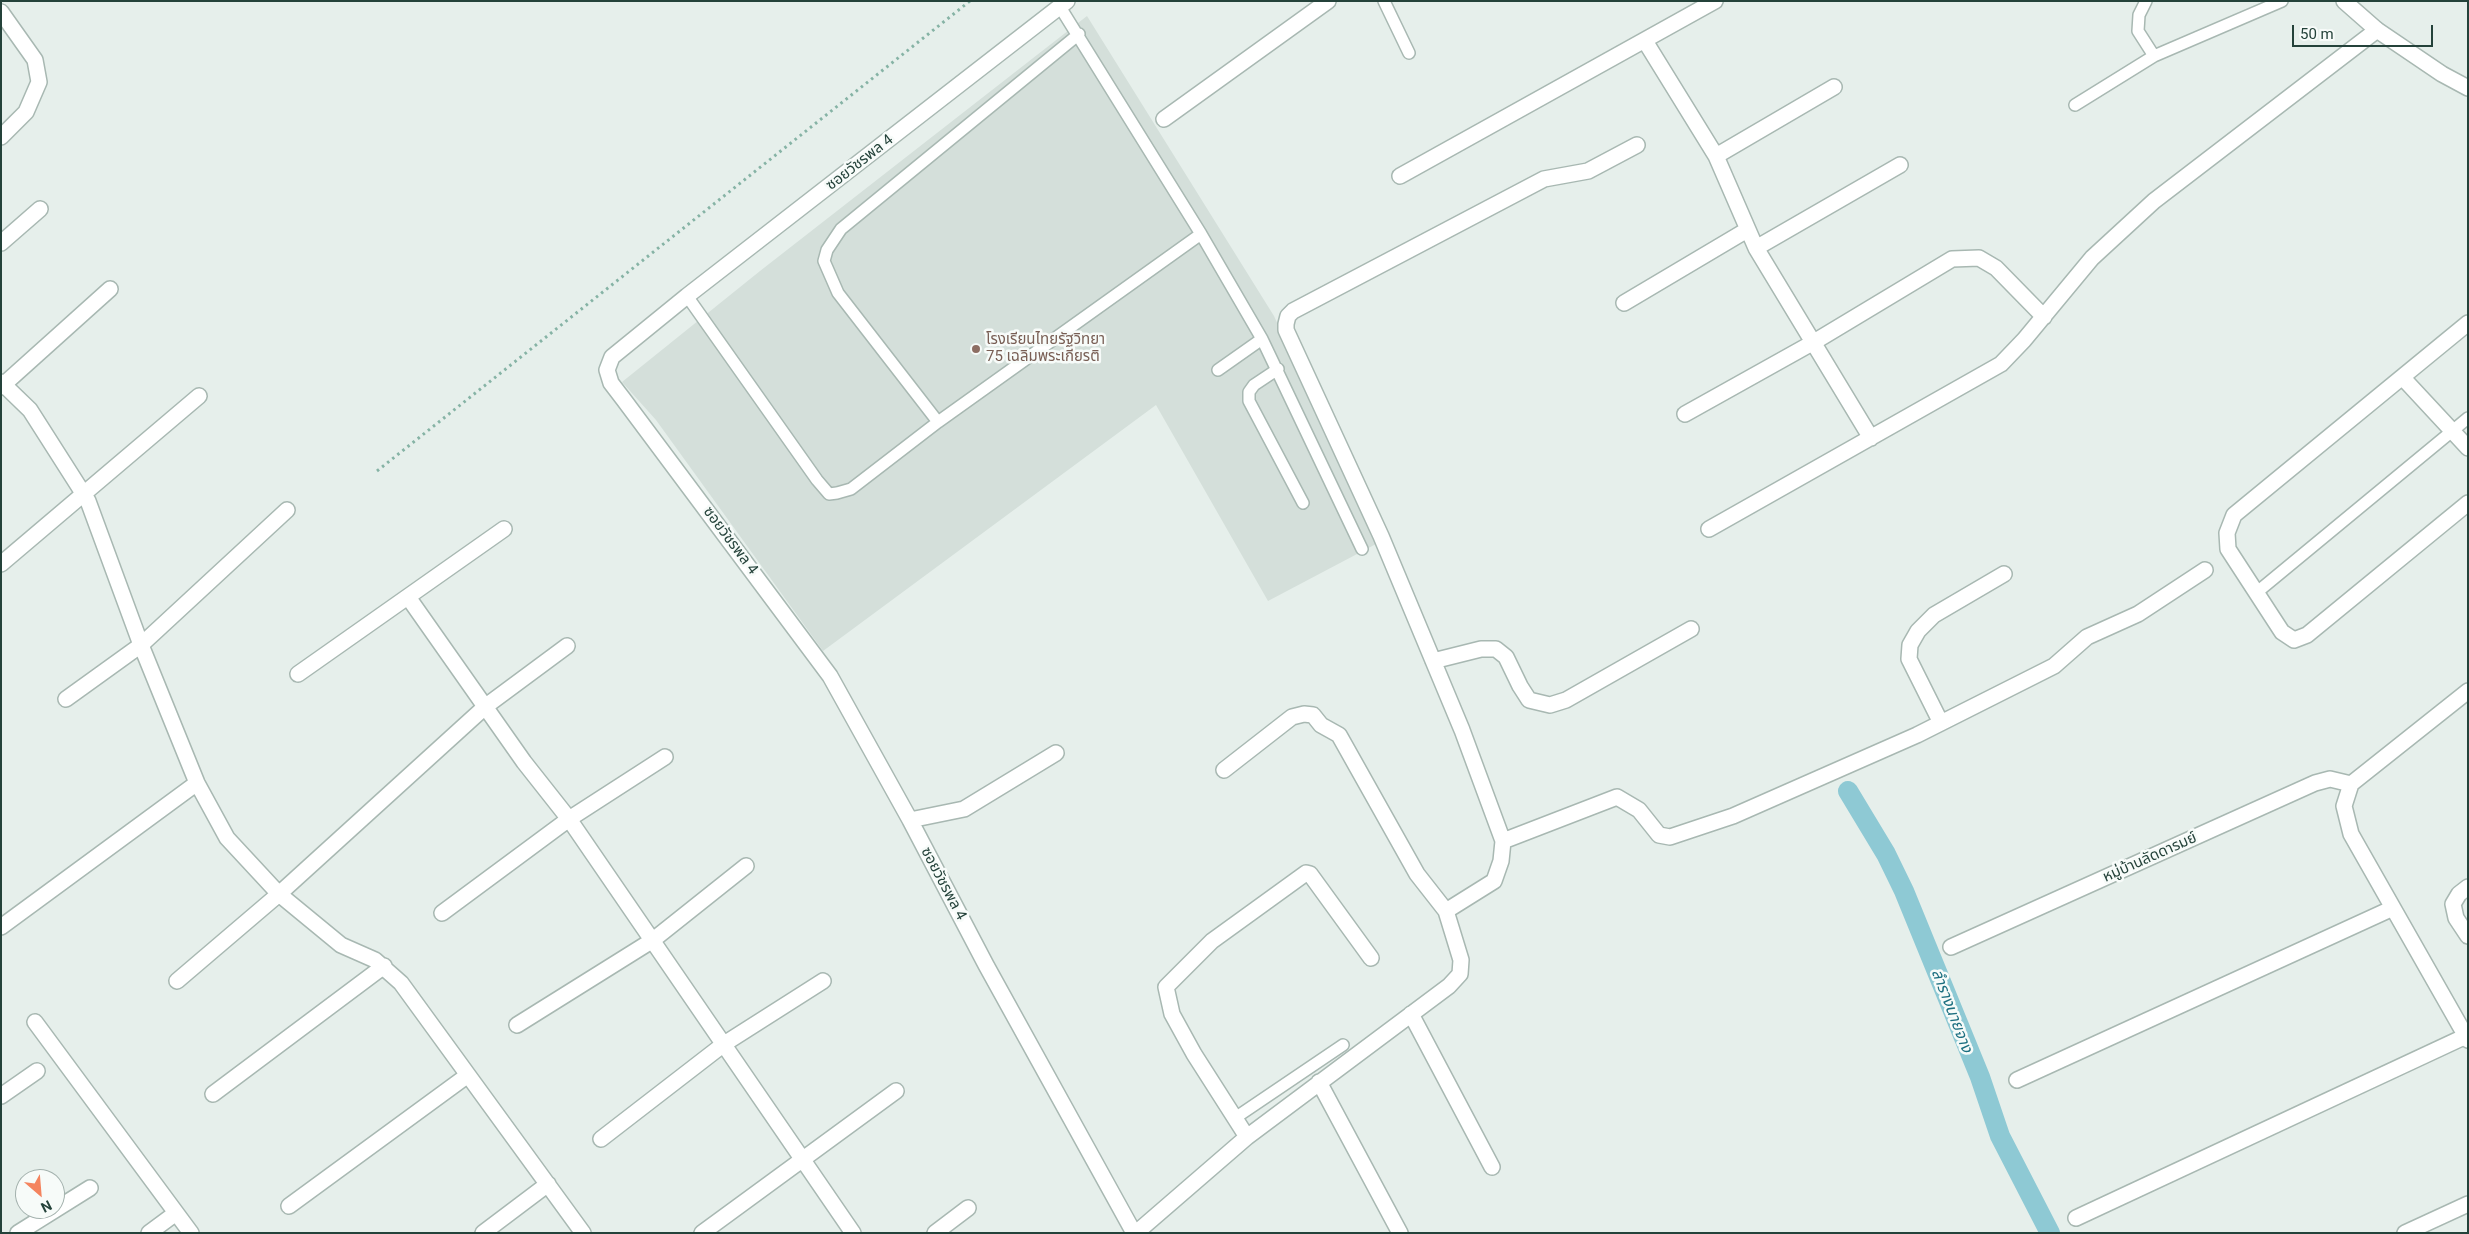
<!DOCTYPE html>
<html>
<head>
<meta charset="utf-8">
<style>
  body { margin:0 }
  #map { position:relative; width:2469px; height:1234px; overflow:hidden; background:#e6efeb; font-family:Roboto,sans-serif }
  canvas { display:block }
  .frame { position:absolute; inset:0; border:2px solid #24423a; pointer-events:none }
  .north { position:absolute; left:15px; top:1169px; width:50px; height:50px; box-sizing:border-box; background:#f7fbf9; border:1px solid #a3b1ad; border-radius:50%; rotate:153deg; font-size:14px; font-weight:700; line-height:20px; text-align:center; color:#24423a }
  .north::after { content:''; display:block; margin:auto; width:18px; height:22px; background:#f4845f; clip-path:polygon(50% 0,100% 100%,50% 72%,0 100%) }
  .scale { position:absolute; left:2292px; top:25px; width:141px; height:22px; box-sizing:border-box; border:2px solid #24423a; border-top:0; padding-left:6px; font-size:15px; line-height:18px; white-space:nowrap; color:#24423a; -webkit-text-stroke:4px #f7fbf9; paint-order:stroke }
</style>
</head>
<body>
<div id="map">
<canvas width="2469" height="1234"></canvas>
<div class="frame"></div>
<div class="north">N</div>
<div class="scale">50 m</div>
</div>
<script>
const c = document.querySelector('canvas').getContext('2d');
c.lineJoin = 'round';
function paint(path, color) { c.fillStyle = color; c.fill(path, 'evenodd'); }
const poly = rows => new Path2D(rows.map(r => 'M' + r).join(''));
function strokePath(path, color, width, dash) { c.strokeStyle = color; c.lineWidth = width; c.lineCap = dash ? 'butt' : 'round'; c.setLineDash(dash || []); c.stroke(path); }
function drawText(font, color, halo, rows, align = 'center') {
  c.font = font + ' Roboto,"Noto Sans Thai",sans-serif'; c.lineWidth = 5; c.setLineDash([]); c.textBaseline = 'middle'; c.strokeStyle = halo; c.fillStyle = color; for (const [text, x, y, turn = 0] of rows) {
    c.save(); c.translate(x, y); c.rotate((+turn || 0) * Math.PI / 180); c.textAlign = isNaN(turn) ? turn : align; if (halo) c.strokeText(text, 0, 0); c.fillText(text, 0, 0); c.restore();
  }
}
const built = poly([
  [1087,16,1274,316,1376,544,1268,601,1156,405,823,651,656,420,622,382,760,271]
]);
const canal = poly([
  [1848,791,1886,854,1904,891,1980,1077,2000,1136,2050,1233]
]);
const path = poly([
  [377,471,970,1]
]);
const service = poly([
  [1384,1,1409,53],
  [2146,1,2139,15,2138,31,2154,56,2282,1],
  [1060,7,1201,234,1262,339,1362,549],
  [2075,105,2154,56],
  [687,296,817,480,829,494,837,493,851,489,938,422,1201,234],
  [1278,369,1254,385,1249,392,1249,401,1303,503],
  [1218,370,1262,339],
  [938,422,838,293,824,261,827,250,841,229,1079,34],
  [2256,593,2468,418],
  [1235,1118,1343,1045]
]);
const minor = poly([
  [1067,1,687,296,612,357,607,370,611,383,624,400,830,676,910,820,986,965,1134,1233],
  [1,12,35,60,39,82,26,112,1,137],
  [1645,41,1716,156,1756,248,1871,438],
  [1164,119,1328,1],
  [1716,156,1834,87],
  [1400,176,1715,1],
  [1,243,40,209],
  [1756,248,1900,165],
  [1624,303,1747,230],
  [2468,323,2234,515,2227,533,2228,549,2282,632,2294,640,2307,635,2468,503],
  [2403,378,2468,448],
  [1,382,30,410,88,501,141,645,197,783,227,838,279,894,341,945,375,960,401,983,583,1233],
  [1,387,110,289],
  [1685,414,1814,342,1952,259,1979,258,1996,268,2044,317],
  [1709,529,2001,364,2024,340,2092,258,2154,201,2377,30],
  [1,564,199,396],
  [408,597,524,762,569,819,853,1233],
  [1433,661,1481,649,1496,649,1506,657,1520,686,1529,700,1550,705,1566,700,1691,629],
  [298,674,504,529],
  [2468,691,2351,784,2344,806,2351,834,2468,1040],
  [66,699,141,645,287,510],
  [1941,723,1909,659,1910,645,1918,631,1934,615,2004,574],
  [910,820,964,809,1056,753],
  [1503,841,1617,797,1639,810,1659,835,1670,837,1733,816,1917,735,2054,666,2087,637,2138,614,2205,570],
  [2468,887,2459,894,2453,904,2456,918,2468,936],
  [1446,911,1494,881,1501,861,1503,841,1462,730,1381,536,1286,330,1286,324,1288,316,1293,311,1544,179,1588,171,1637,145],
  [442,913,569,819,665,757],
  [1,927,197,783],
  [1951,947,2315,783,2330,779,2351,784],
  [177,981,279,894,486,706,567,646],
  [1411,1014,1492,1167],
  [35,1022,191,1233],
  [517,1025,653,940,746,866],
  [2017,1080,2393,908],
  [1319,1082,1400,1233],
  [213,1094,384,966],
  [1,1096,37,1071],
  [1247,1137,1194,1054,1172,1014,1166,987,1212,941,1306,873,1310,874,1371,958],
  [601,1139,724,1044,823,981],
  [289,1206,468,1075],
  [2076,1218,2466,1036],
  [18,1233,90,1188],
  [149,1233,176,1213],
  [483,1233,548,1184],
  [702,1233,896,1091],
  [935,1233,968,1208],
  [1136,1233,1247,1137,1449,986,1460,974,1461,960,1446,911,1417,874,1339,735,1321,725,1313,715,1304,714,1292,717,1224,770],
  [2405,1233,2468,1204]
]);
const tertiary = poly([
  [2344,1,2377,30,2442,74,2468,88]
]);
const markers = [
  [976,349,5,"#8d6e63"]
];
const streetNames = [
  ["ซอยวัชรพล 4",860,163,-38],
  ["ซอยวัชรพล 4",730,541,53],
  ["หมู่บ้านลัดดารมย์",2150,858,-24],
  ["ซอยวัชรพล 4",943,884,62]
];
const educationNames = [
  ["โรงเรียนไทยรัฐวิทยา",986,340],
  ["75 เฉลิมพระเกียรติ",986,357]
];
const waterNames = [
  ["ลำรางนายจาง",1951,1011,69]
];
paint(built, '#d4dfda');
strokePath(canal, '#8ec9d4', 20);
strokePath(service, '#a8b8b2', 14);
strokePath(minor, '#a8b8b2', 18);
strokePath(tertiary, '#a8b8b2', 18);
strokePath(path, '#86b3a5', 3, [2.5, 4]);
strokePath(service, '#fff', 11);
strokePath(minor, '#fff', 15);
strokePath(tertiary, '#fff', 15);
for (const [x, y, r, color] of markers) { const dot = new Path2D(); dot.arc(x, y, r, 0, 2 * Math.PI); c.fillStyle = color; c.fill(dot); strokePath(dot, '#f7fbf9', 2); }
drawText('15px', '#24423a', '#f7fbf9', streetNames);
drawText('15px', '#785e54', '#f7fbf9', educationNames, 'left');
drawText('italic 16px', '#1c6f80', '#f7fbf9', waterNames);
</script>
</body>
</html>
